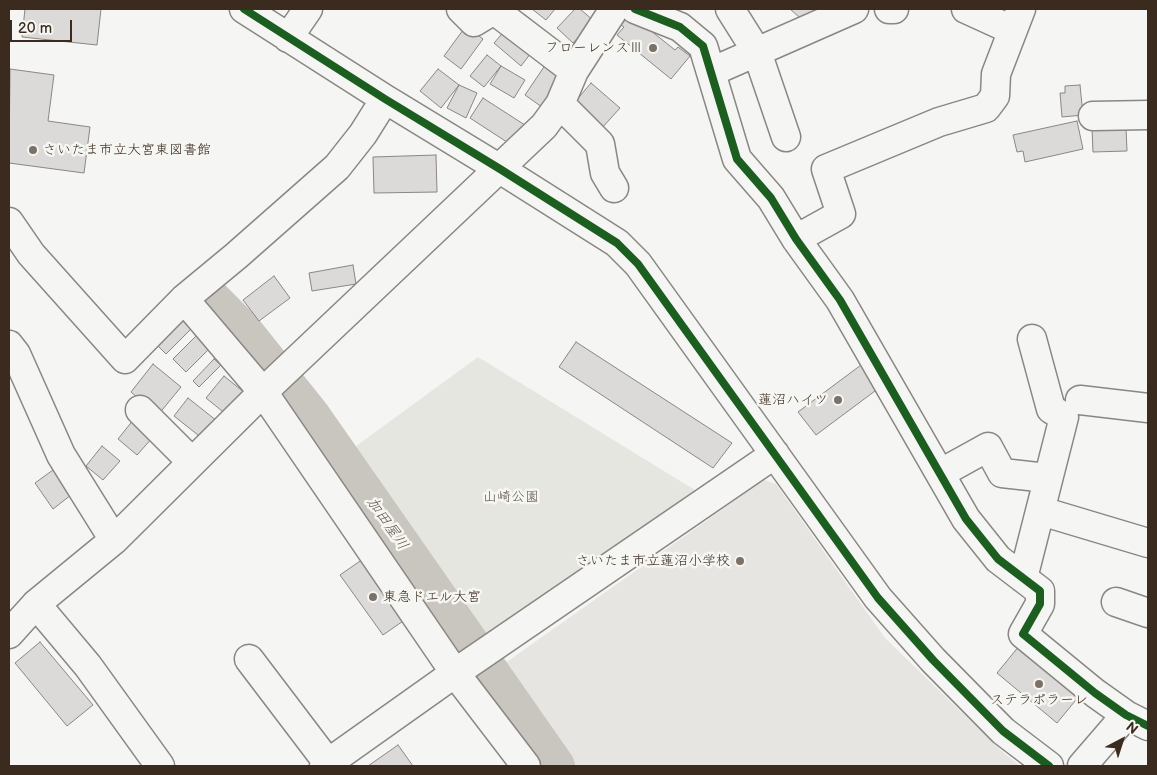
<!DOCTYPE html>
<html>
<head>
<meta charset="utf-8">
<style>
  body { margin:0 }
  #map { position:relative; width:1157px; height:775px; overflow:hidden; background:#f5f5f3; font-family:"Balsamiq Sans",sans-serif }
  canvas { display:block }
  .frame { position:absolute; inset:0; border:10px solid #3b2a1e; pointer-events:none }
  .north { position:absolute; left:1097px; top:715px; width:50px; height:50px; -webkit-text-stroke:4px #f6f6f2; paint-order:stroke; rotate:40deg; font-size:14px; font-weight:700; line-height:20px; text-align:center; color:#3b2a1e }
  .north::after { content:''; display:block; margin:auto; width:18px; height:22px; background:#3b2a1e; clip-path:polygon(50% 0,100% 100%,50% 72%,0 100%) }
  .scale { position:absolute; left:10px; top:20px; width:62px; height:22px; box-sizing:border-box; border:2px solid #3b2a1e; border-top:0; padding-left:6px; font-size:15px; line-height:18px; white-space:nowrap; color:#3b2a1e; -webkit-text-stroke:4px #f6f6f2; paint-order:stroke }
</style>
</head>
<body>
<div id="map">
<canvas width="1157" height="775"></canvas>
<div class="frame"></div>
<div class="north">N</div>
<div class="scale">20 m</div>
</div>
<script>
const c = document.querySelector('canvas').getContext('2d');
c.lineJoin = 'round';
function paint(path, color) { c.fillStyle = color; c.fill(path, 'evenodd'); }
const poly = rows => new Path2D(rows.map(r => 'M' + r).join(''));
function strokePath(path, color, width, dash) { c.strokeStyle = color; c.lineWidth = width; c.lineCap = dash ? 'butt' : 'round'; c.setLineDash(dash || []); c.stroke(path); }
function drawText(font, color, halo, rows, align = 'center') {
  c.font = font + ' "Balsamiq Sans","Klee One",sans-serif'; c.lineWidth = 5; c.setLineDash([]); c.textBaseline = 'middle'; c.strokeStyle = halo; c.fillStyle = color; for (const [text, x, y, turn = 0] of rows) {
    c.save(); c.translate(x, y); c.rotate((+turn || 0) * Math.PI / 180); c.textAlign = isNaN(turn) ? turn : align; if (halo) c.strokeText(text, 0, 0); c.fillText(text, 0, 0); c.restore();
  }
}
const built = poly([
  [764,480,776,484,885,638,1004,753,1020,766,571,766,501,666]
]);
const green = poly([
  [478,357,695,490,488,640,352,449]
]);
const river = poly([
  [206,293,243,330,311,415,556,766]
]);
const building = poly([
  [25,9,101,9,97,45,22,37,25,9],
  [532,9,555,9,546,20,532,9],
  [575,9,580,9,594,21,573,43,557,28,575,9],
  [790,9,820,9,807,24,790,9],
  [630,14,675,50,678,47,690,56,671,79,617,35,624,27,621,25,630,14],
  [466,26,483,39,461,69,444,56,466,26],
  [508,27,534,49,521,66,494,43,508,27],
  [487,55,501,66,484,87,470,76,487,55],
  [548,61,566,73,542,107,525,95,548,61],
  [501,66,525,80,514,98,490,84,501,66],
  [10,69,54,75,48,121,90,127,84,173,9,163,10,69],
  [438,69,459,85,441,108,420,91,438,69],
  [591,83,620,108,601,129,575,102,591,83],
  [459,85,477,93,466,118,447,108,459,85],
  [1080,85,1083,115,1062,117,1060,93,1065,93,1065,86,1080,85],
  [483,98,528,127,516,148,470,118,483,98],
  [1077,121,1083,149,1025,162,1023,151,1017,152,1013,135,1077,121],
  [1126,127,1127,151,1093,152,1092,128,1126,127],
  [436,155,437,192,374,193,373,157,436,155],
  [353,265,356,284,312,291,309,273,353,265],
  [274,276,290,298,259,321,243,300,274,276],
  [184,310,197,323,166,354,153,341,184,310],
  [196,336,209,349,186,372,173,359,196,336],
  [576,342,732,443,713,468,559,367,576,342],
  [214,359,221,365,199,387,193,381,214,359],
  [153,364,181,387,158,415,131,392,153,364],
  [861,365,879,388,816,435,798,412,861,365],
  [224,376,245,393,227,415,206,398,224,376],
  [188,398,217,421,203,439,174,416,188,398],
  [134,419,154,436,137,455,118,439,134,419],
  [102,446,120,461,103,480,86,466,102,446],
  [53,470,71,495,53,509,35,483,53,470],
  [363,559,406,619,383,635,340,575,363,559],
  [40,642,93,705,67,726,15,663,40,642],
  [1020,645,1080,695,1057,723,997,673,1020,645],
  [398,745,413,766,368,766,398,745]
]);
const minor = poly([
  [244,9,385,99,500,169,617,243,638,264,878,598,933,660,1003,731,1049,766],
  [461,9,474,22,494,10,574,71],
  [635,9,680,27,703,46,737,159,771,198,796,239,840,300,966,519,998,559,1040,591,1040,604,1023,634,1095,693,1126,715,1148,726],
  [730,9,757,52,786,137],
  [889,9,894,9],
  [966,9,1012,30],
  [288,38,308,9],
  [711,72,854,9],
  [560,104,600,144,605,173,614,188],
  [1093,116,1148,115],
  [9,222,31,254,125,359,184,299,236,256,337,167,363,134,385,99],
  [796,239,841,214,826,169,939,122,986,108,995,96,996,74,1021,9],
  [184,299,263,392,455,673,526,766],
  [9,345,16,354,61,455,114,540],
  [1080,400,1148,408],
  [140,410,192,462],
  [941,473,988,447,1002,473,1047,478],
  [1041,511,1148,543],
  [1023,578,1064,417,1051,409,1032,339],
  [1116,602,1148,613],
  [36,604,88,666,160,766],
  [9,634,36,604,114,540,263,392,544,126,560,104,574,71,614,9],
  [249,659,328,763],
  [324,766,455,673,775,454],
  [1082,766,1126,715]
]);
const cycleway = poly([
  [244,9,385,99,500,169,617,243,638,264,878,598,933,660,1003,731,1049,766],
  [635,9,680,27,703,46,737,159,771,198,796,239,840,300,966,519,998,559,1040,591,1040,604,1023,634,1095,693,1126,715,1148,726]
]);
const markers = [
  [653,48,5,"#7c7169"],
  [33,150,5,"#7c7169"],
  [838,400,5,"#7c7169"],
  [740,561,5,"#7c7169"],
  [373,597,5,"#7c7169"],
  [1039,684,5,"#7c7169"]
];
const poiNames = [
  ["フローレンスⅢ",643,48],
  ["さいたま市立大宮東図書館",43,150,"left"],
  ["蓮沼ハイツ",828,400],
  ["さいたま市立蓮沼小学校",730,561],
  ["東急ドエル大宮",383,597,"left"],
  ["ステラポラーレ",1039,700,"center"]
];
const parkNames = [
  ["山崎公園",511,497]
];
const waterNames = [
  ["加田屋川",387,524,55]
];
paint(built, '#e7e5e2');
paint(green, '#e6e6e1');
strokePath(river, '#c9c5bf', 38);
paint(building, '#dbdad8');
strokePath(building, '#8a8683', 1);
strokePath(minor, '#8a8683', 31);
strokePath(minor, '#f5f5f3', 28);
strokePath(cycleway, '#1b5e20', 8);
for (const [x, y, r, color] of markers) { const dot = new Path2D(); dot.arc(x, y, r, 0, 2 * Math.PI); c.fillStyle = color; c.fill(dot); strokePath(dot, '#f6f6f2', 2); }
drawText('14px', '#3b2a1e', '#f6f6f2', poiNames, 'right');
drawText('14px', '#63564b', '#f6f6f2', parkNames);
drawText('italic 15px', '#605248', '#f6f6f2', waterNames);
</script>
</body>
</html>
